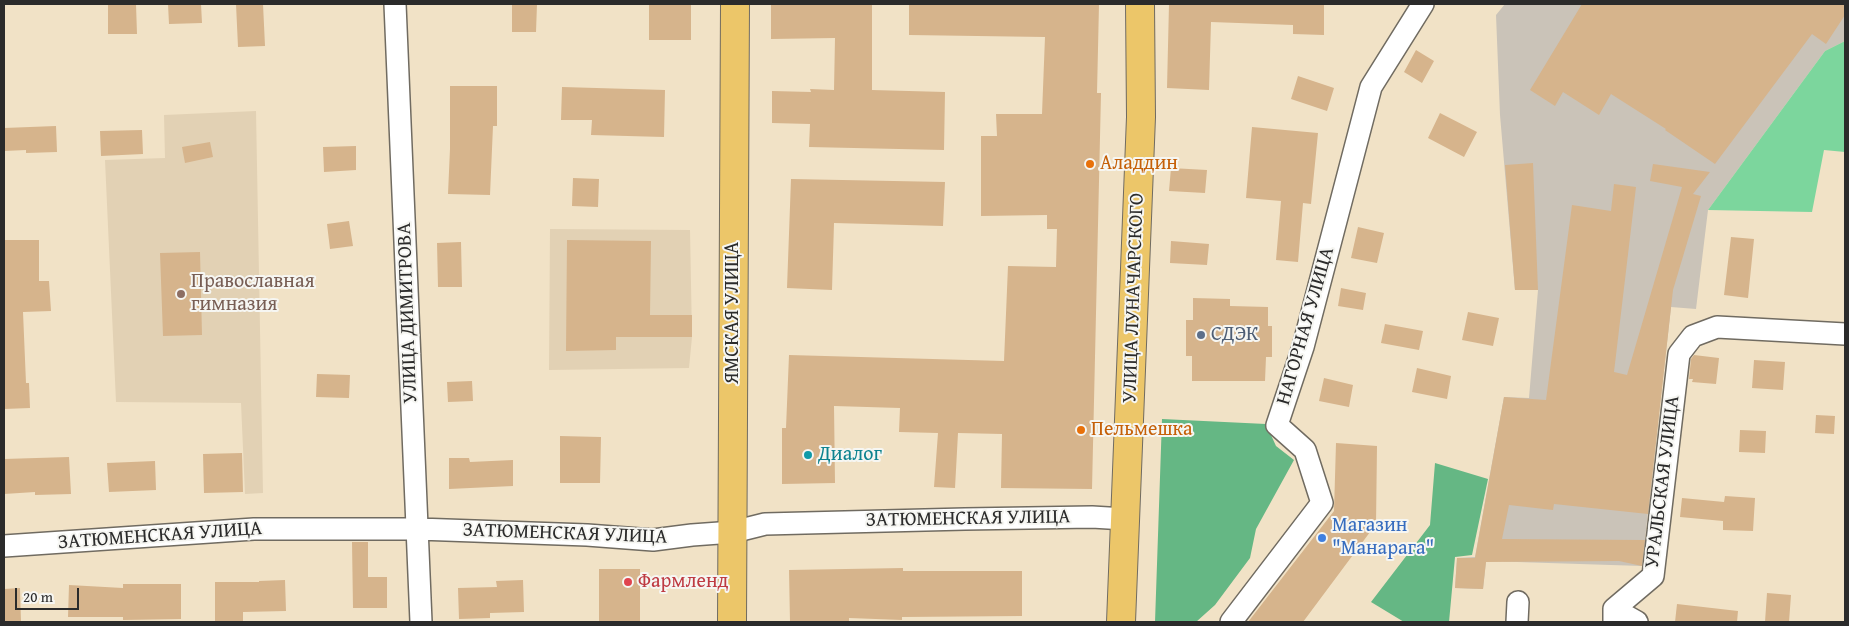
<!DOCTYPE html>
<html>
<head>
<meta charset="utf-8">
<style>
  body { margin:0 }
  #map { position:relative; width:1849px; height:626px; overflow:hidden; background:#f1e2c6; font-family:"Gentium Book Plus",serif }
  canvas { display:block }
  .frame { position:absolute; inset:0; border:5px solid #2b2b2b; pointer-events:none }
  .scale { position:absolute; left:15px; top:588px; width:64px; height:22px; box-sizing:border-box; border:2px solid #2b2b2b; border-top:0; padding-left:6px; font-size:15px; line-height:18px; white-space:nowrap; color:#2b2b2b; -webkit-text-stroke:4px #f6f6f2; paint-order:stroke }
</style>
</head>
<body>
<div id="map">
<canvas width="1849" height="626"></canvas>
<div class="frame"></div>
<div class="scale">20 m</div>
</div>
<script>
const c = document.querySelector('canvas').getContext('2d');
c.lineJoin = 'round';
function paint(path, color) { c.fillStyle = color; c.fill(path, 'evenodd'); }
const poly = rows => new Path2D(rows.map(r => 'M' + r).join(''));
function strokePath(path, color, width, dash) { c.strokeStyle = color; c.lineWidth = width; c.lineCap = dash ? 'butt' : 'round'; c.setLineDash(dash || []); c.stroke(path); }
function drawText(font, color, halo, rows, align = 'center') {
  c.font = font + ' "Gentium Book Plus",serif'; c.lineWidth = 4; c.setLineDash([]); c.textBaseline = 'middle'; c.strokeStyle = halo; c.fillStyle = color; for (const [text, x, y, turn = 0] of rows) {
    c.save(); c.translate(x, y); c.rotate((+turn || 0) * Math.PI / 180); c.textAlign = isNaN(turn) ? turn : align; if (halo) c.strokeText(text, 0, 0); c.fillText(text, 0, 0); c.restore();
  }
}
const built = poly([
  [256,111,263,493,245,494,241,403,116,402,105,160,165,158,164,115],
  [550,229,690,230,692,337,689,368,549,370]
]);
const industrial = poly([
  [1505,4,1845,4,1845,41,1825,51,1708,210,1696,309,1671,307,1642,566,1486,561,1483,589,1455,588,1457,558,1475,557,1504,397,1529,398,1538,290,1515,290,1500,115,1496,15]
]);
const green = poly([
  [1845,41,1845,152,1824,150,1812,212,1708,210,1825,51]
]);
const forest = poly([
  [1162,419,1266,424,1276,446,1294,460,1256,529,1250,558,1215,605,1196,622,1155,622],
  [1435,463,1488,479,1472,555,1455,557,1449,622,1404,622,1371,602,1430,525]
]);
const building = poly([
  [108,4,136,4,137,34,108,34],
  [168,4,201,4,202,23,169,24],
  [236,4,263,4,265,46,238,47],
  [512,4,537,4,536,32,512,32],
  [649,4,691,4,691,40,649,40],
  [771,4,872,4,872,90,945,92,944,150,809,147,810,124,772,123,772,91,811,92,810,89,834,90,835,38,771,39],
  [909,4,1099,4,1097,93,1101,93,1092,489,1001,488,1002,434,958,433,955,488,934,487,938,433,899,432,900,408,834,406,835,483,782,484,782,428,786,428,789,355,1004,361,1008,266,1056,267,1057,229,1047,229,1047,215,981,216,981,136,997,136,996,114,1042,114,1045,37,909,35],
  [1169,4,1324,4,1324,35,1293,34,1293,25,1211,22,1209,90,1167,88],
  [1582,4,1845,4,1845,15,1826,44,1812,34,1715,164,1665,130,1666,129,1611,94,1599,115,1563,92,1555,106,1530,90],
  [1416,50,1434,61,1422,83,1404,72],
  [1298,76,1334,88,1327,111,1291,99],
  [450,86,497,86,497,126,493,126,490,195,448,194,450,149],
  [562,87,665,90,664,137,591,135,592,120,561,120],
  [1440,113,1477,132,1464,157,1428,138],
  [56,126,57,152,26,153,26,150,4,151,4,128],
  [1252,127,1318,133,1311,204,1303,203,1298,262,1276,260,1281,201,1246,198],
  [142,130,143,154,101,156,100,131],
  [210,142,213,157,185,163,182,147],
  [356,146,356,170,324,172,323,147],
  [1533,163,1538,290,1515,290,1505,165],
  [1653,164,1710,172,1693,194,1701,196,1673,290,1648,514,1554,504,1553,510,1509,505,1502,539,1645,540,1642,566,1619,561,1486,562,1483,589,1455,588,1457,558,1475,558,1504,397,1546,400,1572,205,1611,211,1614,184,1636,187,1614,372,1627,375,1682,187,1650,181],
  [1171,168,1207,170,1205,193,1169,191],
  [573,178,599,179,598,207,572,206],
  [791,179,945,182,943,226,834,223,832,290,787,288],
  [349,221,353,246,330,249,327,224],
  [1358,227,1384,233,1377,263,1351,258],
  [1731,237,1754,239,1748,298,1724,295],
  [4,240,39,240,39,281,49,281,51,311,23,312,26,383,29,383,30,408,4,409],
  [567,240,651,241,650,315,692,315,692,337,616,337,616,350,566,351],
  [1171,241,1209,244,1207,265,1170,263],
  [461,242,462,287,438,287,437,243],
  [200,252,202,335,163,336,160,253],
  [1341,288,1366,293,1363,310,1338,306],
  [1193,298,1230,299,1230,306,1268,307,1268,326,1272,326,1272,357,1266,357,1265,381,1192,381,1192,356,1186,356,1186,320,1193,320],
  [1468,312,1499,318,1493,346,1462,340],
  [1385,324,1423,331,1419,350,1381,343],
  [1694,355,1719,358,1716,384,1692,382,1693,379,1689,379,1691,359],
  [1754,360,1785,362,1783,390,1752,388],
  [1417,368,1451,376,1447,399,1412,392],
  [317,374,350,375,349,398,316,397],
  [1324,378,1353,385,1349,407,1319,401],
  [472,381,473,401,448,402,447,382],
  [1816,415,1835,416,1834,434,1815,433],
  [1740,430,1766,431,1765,453,1739,452],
  [560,436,601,437,600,483,560,483],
  [1336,443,1377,446,1376,524,1303,622,1248,622,1334,511],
  [242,453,243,492,204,493,203,454],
  [69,457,71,494,35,495,35,492,4,494,4,459],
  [449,458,469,458,470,462,513,460,513,486,449,489],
  [155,461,156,490,109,492,107,463],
  [1725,496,1755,498,1753,531,1723,530,1723,521,1680,517,1682,498,1724,502],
  [352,542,368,542,368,577,387,577,387,608,353,608],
  [903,568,903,571,1022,571,1022,616,902,617,902,620,849,618,849,622,790,622,789,570],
  [599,569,640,569,640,622,599,622],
  [285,580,286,611,243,612,243,622,215,622,215,582,259,582,259,581],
  [523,580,524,612,490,613,490,618,459,619,458,588,497,587,496,581],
  [123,584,181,584,181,619,123,620,123,617,68,617,69,585,123,588],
  [20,588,21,622,4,622,4,589],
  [1767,593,1791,595,1789,622,1765,622],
  [1677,604,1738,611,1737,622,1675,622]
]);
const minor = poly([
  [395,4,421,622],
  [4,546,254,529,418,529,587,535,653,540,692,535,733,532,765,524,965,519,1092,517,1125,519],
  [1614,609,1637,622],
  [1231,622,1322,503,1305,450,1277,425,1303,347,1371,87,1423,4],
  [1517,622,1518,602],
  [1614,622,1614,609,1653,576,1679,354,1693,336,1717,327,1845,334]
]);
const primary = poly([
  [732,622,735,4],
  [1121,622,1141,117,1140,4]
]);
const markers = [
  [1090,164,5,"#e8710a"],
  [181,294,5,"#8d6e63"],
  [1201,335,5,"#5c6f8a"],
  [1081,430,5,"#e8710a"],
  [808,455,5,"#0f9aa8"],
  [1322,538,5,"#3f7fe0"],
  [628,582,5,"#e0444e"]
];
const foodNames = [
  ["Аладдин",1100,164],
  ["Пельмешка",1091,430]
];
const educationNames = [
  ["Православная",191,282],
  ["гимназия",191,305]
];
const streetNames = [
  ["УЛИЦА ЛУНАЧАРСКОГО",1134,298,-88],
  ["УЛИЦА ДИМИТРОВА",408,313,-92],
  ["ЯМСКАЯ УЛИЦА",733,313,-90],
  ["НАГОРНАЯ УЛИЦА",1306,326,-74],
  ["УРАЛЬСКАЯ УЛИЦА",1663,482,-83],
  ["ЗАТЮМЕНСКАЯ УЛИЦА",968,519,-1],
  ["ЗАТЮМЕНСКАЯ УЛИЦА",565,534,2],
  ["ЗАТЮМЕНСКАЯ УЛИЦА",160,536,-4]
];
const serviceNames = [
  ["СДЭК",1211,335]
];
const cultureNames = [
  ["Диалог",818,455]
];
const shopNames = [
  ["Магазин",1332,526],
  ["\"Манарага\"",1332,549]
];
const healthNames = [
  ["Фармленд",638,582]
];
paint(built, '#e2d1b4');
paint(industrial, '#cac3b8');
paint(green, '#7cd69d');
paint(forest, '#65b784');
paint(building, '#d6b48c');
strokePath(minor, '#706b61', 24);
strokePath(primary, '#706b61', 30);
strokePath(minor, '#fff', 21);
strokePath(primary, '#ecc669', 28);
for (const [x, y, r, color] of markers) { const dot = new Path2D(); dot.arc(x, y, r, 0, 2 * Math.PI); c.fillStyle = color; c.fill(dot); strokePath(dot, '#f6f6f2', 2); }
drawText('20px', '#c56008', '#f6f6f2', foodNames, 'left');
drawText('20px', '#785e54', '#f6f6f2', educationNames, 'left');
drawText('20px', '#2b2b2b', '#f6f6f2', streetNames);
drawText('20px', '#4e5e75', '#f6f6f2', serviceNames, 'left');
drawText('20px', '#0d838f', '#f6f6f2', cultureNames, 'left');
drawText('20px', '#366cbe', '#f6f6f2', shopNames, 'left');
drawText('20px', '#be3a42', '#f6f6f2', healthNames, 'left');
</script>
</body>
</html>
